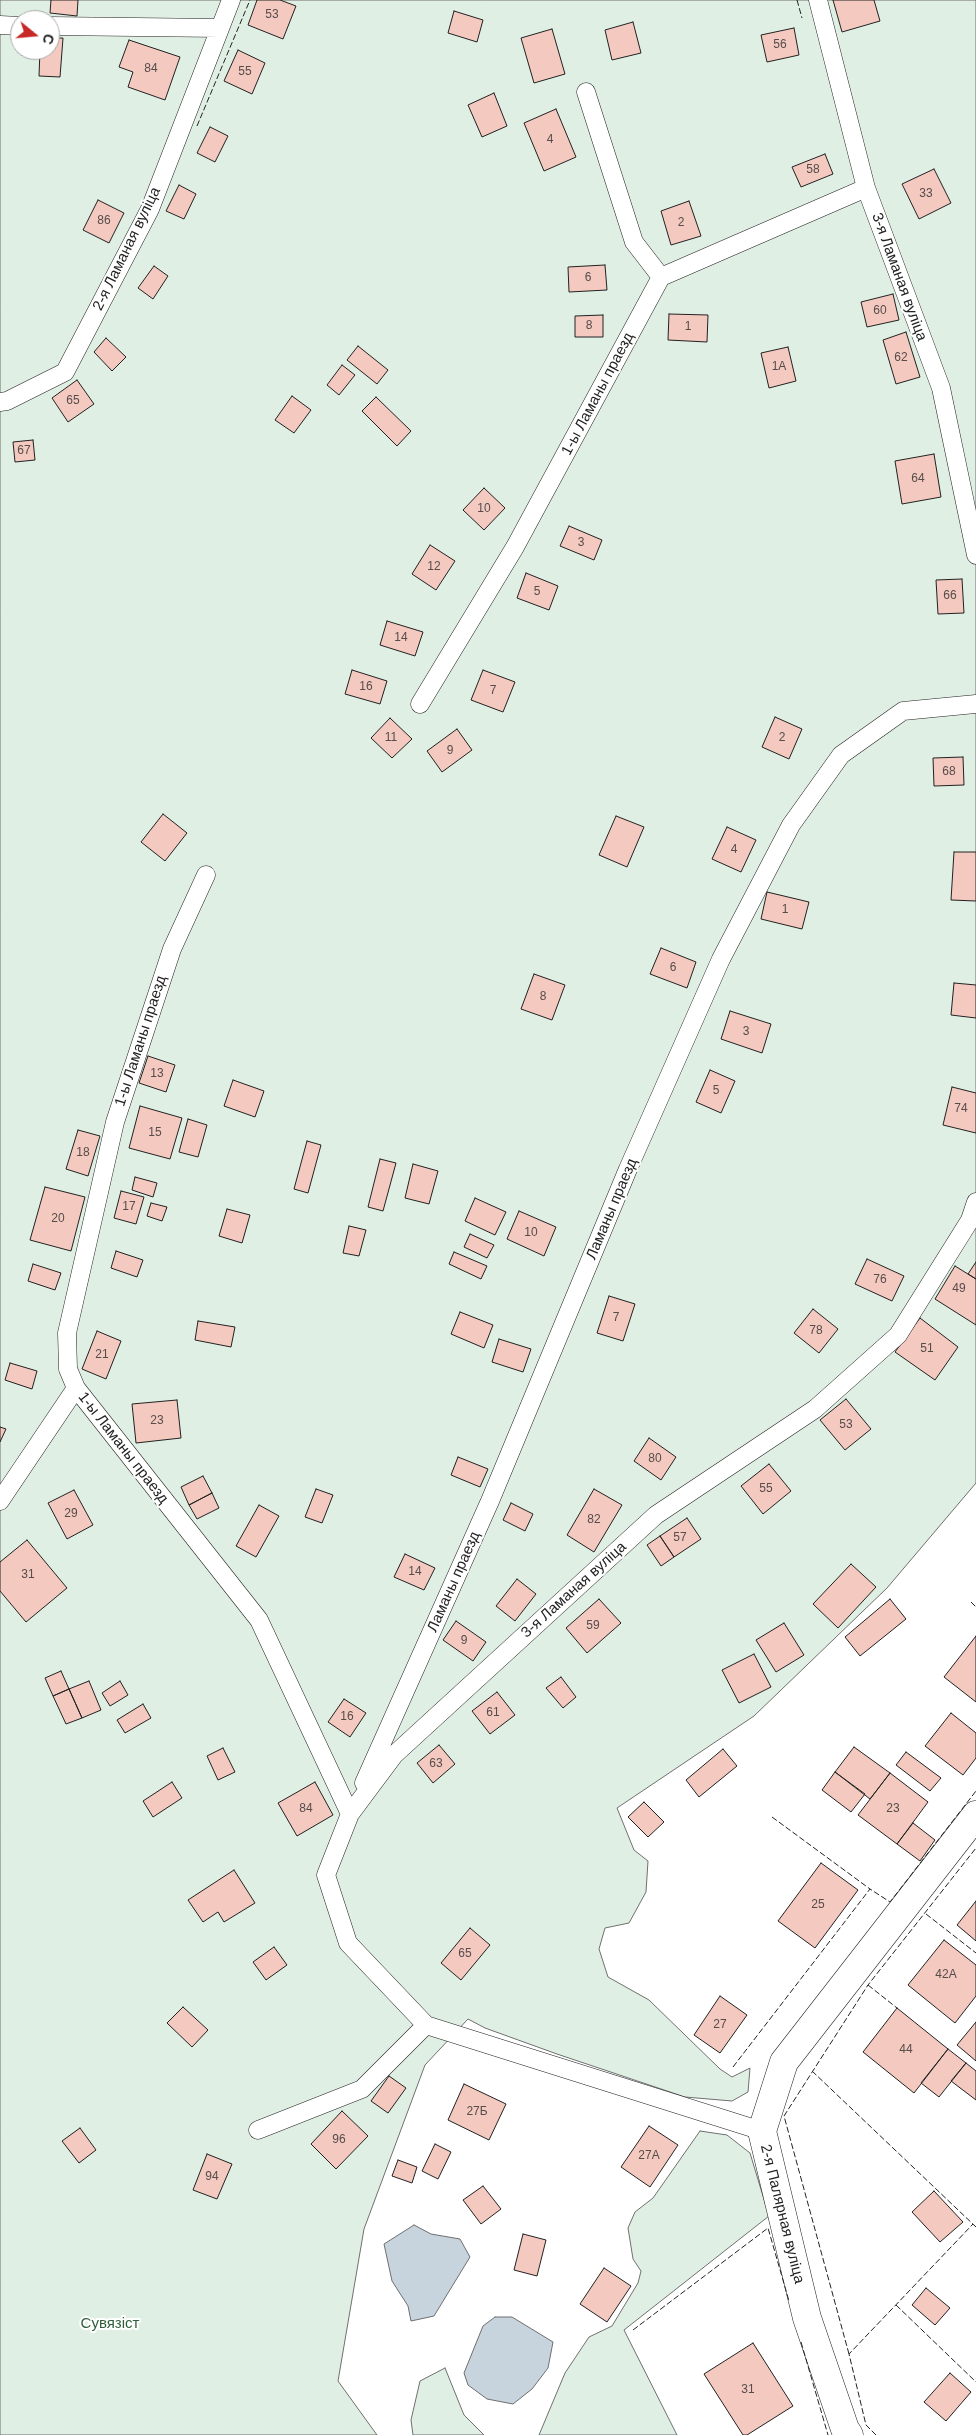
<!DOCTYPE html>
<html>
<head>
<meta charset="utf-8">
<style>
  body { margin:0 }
  #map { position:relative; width:976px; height:2435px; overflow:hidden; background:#fff; font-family:Helvetica,sans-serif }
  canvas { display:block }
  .north { position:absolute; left:10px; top:10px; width:50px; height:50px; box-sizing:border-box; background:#fff; border:1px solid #a7a7a7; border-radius:50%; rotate:107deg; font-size:14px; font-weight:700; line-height:20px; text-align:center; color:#222 }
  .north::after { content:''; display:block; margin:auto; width:18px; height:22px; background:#c62828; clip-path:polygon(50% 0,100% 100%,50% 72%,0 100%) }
</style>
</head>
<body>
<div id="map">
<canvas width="976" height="2435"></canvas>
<div class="north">С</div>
</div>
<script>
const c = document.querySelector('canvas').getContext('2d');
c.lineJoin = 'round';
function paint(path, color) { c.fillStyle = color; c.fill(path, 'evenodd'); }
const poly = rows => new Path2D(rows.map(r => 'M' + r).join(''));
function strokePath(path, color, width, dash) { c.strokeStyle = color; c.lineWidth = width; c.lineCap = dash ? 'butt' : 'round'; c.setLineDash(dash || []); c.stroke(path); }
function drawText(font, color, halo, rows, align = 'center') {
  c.font = font + ' Helvetica,sans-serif'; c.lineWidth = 4; c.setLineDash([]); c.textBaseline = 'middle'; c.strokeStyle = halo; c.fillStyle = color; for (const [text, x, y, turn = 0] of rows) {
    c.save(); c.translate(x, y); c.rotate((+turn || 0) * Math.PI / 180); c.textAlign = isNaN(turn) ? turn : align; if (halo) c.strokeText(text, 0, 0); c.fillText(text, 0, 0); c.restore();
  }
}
const green = poly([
  [0,0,976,0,976,1483,887,1588,754,1716,617,1808,634,1850,648,1861,646,1892,629,1923,605,1928,599,1949,608,1977,649,2000,720,2069,732,2077,750,2068,748,2092,732,2101,685,2097,557,2054,485,2028,468,2019,425,2065,364,2229,338,2381,377,2435,0,2435,0,0],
  [20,20,50,20,50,50,20,50,20,20],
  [700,2131,727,2135,750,2153,769,2216,624,2330,677,2435,539,2435,565,2373,589,2337,612,2326,638,2283,641,2271,633,2259,628,2228,635,2212,653,2198,700,2131],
  [445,2368,464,2415,484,2435,413,2435,411,2420,420,2381,445,2368]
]);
const water = poly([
  [414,2225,431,2234,460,2239,470,2257,434,2316,411,2321,408,2306,392,2281,384,2244,414,2225],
  [495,2317,512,2317,553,2342,548,2368,532,2389,513,2404,487,2399,468,2385,464,2373,483,2326,495,2317]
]);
const building = poly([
  [51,0,78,0,77,16,50,13,51,0],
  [257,0,280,0,296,6,283,39,248,25,257,0],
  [833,0,874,0,880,21,842,32,833,0],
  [454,11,483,20,477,42,448,33,454,11],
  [633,22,641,53,612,60,605,30,633,22],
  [794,28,799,55,767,62,761,35,794,28],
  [552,29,565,74,534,83,521,38,552,29],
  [50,38,63,38,60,77,39,76,40,50,50,50,50,38],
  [129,40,180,57,165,100,128,87,133,72,119,67,129,40],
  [238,50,265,63,252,94,224,81,238,50],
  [494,93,507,126,482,137,468,105,494,93],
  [556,109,576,157,544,171,524,123,556,109],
  [210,127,228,136,215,162,197,153,210,127],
  [825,154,833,174,801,187,792,167,825,154],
  [934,169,951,203,919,219,902,184,934,169],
  [179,185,196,194,184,219,166,211,179,185],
  [98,200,124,213,109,243,83,230,98,200],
  [689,201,701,236,671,245,661,211,689,201],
  [605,265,607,290,569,292,568,267,605,265],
  [154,266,168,276,153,299,138,288,154,266],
  [893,294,899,320,867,327,861,302,893,294],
  [669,314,708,315,707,342,668,340,669,314],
  [603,315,603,337,575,337,575,316,603,315],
  [906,332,920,377,896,384,883,340,906,332],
  [106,338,126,357,112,371,94,352,106,338],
  [358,346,388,370,377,384,347,360,358,346],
  [788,347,796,381,769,388,761,353,788,347],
  [342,365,355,375,339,395,327,385,342,365],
  [77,380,94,404,68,422,52,398,77,380],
  [292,396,311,410,294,433,275,420,292,396],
  [376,397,411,431,397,446,362,411,376,397],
  [33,440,35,460,15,462,13,442,33,440],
  [934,454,941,497,902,504,895,461,934,454],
  [484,488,505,508,484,530,463,510,484,488],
  [569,526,602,540,594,560,560,546,569,526],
  [430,545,455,561,436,590,412,574,430,545],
  [526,573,558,586,549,610,517,598,526,573],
  [962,579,964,613,938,614,936,580,962,579],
  [387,621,423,632,415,656,380,645,387,621],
  [352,670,387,681,380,704,345,694,352,670],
  [483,670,515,682,503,712,471,700,483,670],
  [775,717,802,729,789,759,762,747,775,717],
  [390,718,412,739,392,758,371,738,390,718],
  [457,729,472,750,442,772,427,751,457,729],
  [963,757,964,785,934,786,933,758,963,757],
  [163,814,187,833,165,861,141,842,163,814],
  [616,816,644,827,627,867,599,855,616,816],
  [727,827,756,840,741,872,712,859,727,827],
  [954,852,976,852,976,901,951,900,954,852],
  [767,892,809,902,802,929,761,919,767,892],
  [661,948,696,962,687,988,650,974,661,948],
  [534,974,565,985,552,1020,521,1009,534,974],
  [954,983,976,985,976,1018,951,1015,954,983],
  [730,1011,771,1024,762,1053,721,1039,730,1011],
  [148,1056,175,1065,166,1092,139,1083,148,1056],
  [710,1070,735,1081,721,1113,696,1102,710,1070],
  [233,1080,264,1091,255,1117,224,1106,233,1080],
  [952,1087,976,1093,976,1133,943,1125,952,1087],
  [140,1106,182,1118,170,1159,129,1148,140,1106],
  [188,1119,207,1125,198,1157,179,1152,188,1119],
  [78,1130,100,1136,88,1176,66,1169,78,1130],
  [307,1141,321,1145,308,1193,294,1189,307,1141],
  [380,1159,396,1163,383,1211,368,1207,380,1159],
  [413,1164,438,1171,429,1204,405,1198,413,1164],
  [135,1177,157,1183,153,1197,132,1190,135,1177],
  [45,1187,85,1197,71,1251,30,1240,45,1187],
  [121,1191,144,1197,136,1224,114,1218,121,1191],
  [475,1198,506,1212,495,1235,465,1221,475,1198],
  [151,1203,167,1207,162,1221,147,1216,151,1203],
  [227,1209,250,1215,242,1243,219,1236,227,1209],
  [519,1211,556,1227,544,1256,507,1239,519,1211],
  [349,1226,366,1230,359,1256,343,1253,349,1226],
  [470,1234,494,1245,487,1258,464,1247,470,1234],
  [116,1251,143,1260,137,1277,111,1268,116,1251],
  [454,1252,487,1266,481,1279,449,1264,454,1252],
  [867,1259,904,1276,892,1301,855,1284,867,1259],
  [976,1262,976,1279,968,1274,976,1262],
  [33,1264,61,1273,55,1290,28,1281,33,1264],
  [955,1266,976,1279,976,1325,935,1299,955,1266],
  [609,1296,635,1304,623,1341,597,1333,609,1296],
  [813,1309,838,1329,819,1353,794,1333,813,1309],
  [460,1312,493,1325,484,1348,451,1334,460,1312],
  [920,1318,958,1347,935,1380,895,1352,920,1318],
  [198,1321,235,1327,231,1347,195,1340,198,1321],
  [97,1331,121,1341,106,1379,82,1369,97,1331],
  [499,1339,531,1349,523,1372,492,1362,499,1339],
  [10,1363,37,1371,32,1389,5,1380,10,1363],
  [846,1399,871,1429,845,1450,820,1420,846,1399],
  [177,1400,181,1438,136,1443,132,1404,177,1400],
  [0,1427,6,1429,0,1442,0,1427],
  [649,1438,676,1457,661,1480,634,1461,649,1438],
  [458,1457,488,1469,480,1487,451,1475,458,1457],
  [769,1464,791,1491,763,1514,741,1486,769,1464],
  [203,1476,212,1493,189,1505,181,1487,203,1476],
  [316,1489,333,1495,322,1523,305,1517,316,1489],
  [594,1489,622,1505,594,1552,567,1535,594,1489],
  [74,1490,93,1525,67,1539,48,1503,74,1490],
  [212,1493,219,1508,197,1519,189,1505,212,1493],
  [511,1503,533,1514,525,1531,503,1520,511,1503],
  [259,1505,279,1516,256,1557,236,1546,259,1505],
  [687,1518,701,1539,674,1557,660,1536,687,1518],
  [660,1536,674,1557,661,1566,647,1545,660,1536],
  [27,1540,67,1588,26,1622,0,1591,0,1562,27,1540],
  [405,1554,435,1568,424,1590,394,1577,405,1554],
  [851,1564,876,1587,838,1628,813,1604,851,1564],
  [517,1579,536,1594,515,1621,496,1606,517,1579],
  [599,1599,621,1623,587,1653,566,1628,599,1599],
  [890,1599,906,1619,860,1656,845,1637,890,1599],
  [456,1621,486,1642,473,1661,443,1640,456,1621],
  [784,1623,804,1655,776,1672,756,1640,784,1623],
  [976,1636,976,1702,944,1677,976,1636],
  [754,1654,771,1687,739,1703,722,1670,754,1654],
  [61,1671,69,1689,53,1696,45,1678,61,1671],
  [561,1677,576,1697,563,1708,546,1688,561,1677],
  [89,1681,101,1710,82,1718,69,1689,89,1681],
  [120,1681,128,1695,110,1706,102,1693,120,1681],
  [69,1689,82,1718,66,1724,53,1696,69,1689],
  [497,1692,515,1715,490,1734,472,1711,497,1692],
  [344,1699,366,1713,350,1737,328,1722,344,1699],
  [143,1704,151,1718,125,1733,117,1720,143,1704],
  [951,1713,976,1733,976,1758,963,1775,925,1746,951,1713],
  [439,1745,455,1764,433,1783,417,1763,439,1745],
  [854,1747,890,1773,870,1799,835,1772,854,1747],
  [223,1748,235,1772,218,1780,207,1756,223,1748],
  [723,1749,737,1766,699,1797,686,1780,723,1749],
  [906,1752,941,1778,930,1791,896,1765,906,1752],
  [835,1772,865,1794,851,1812,822,1790,835,1772],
  [890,1773,928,1802,897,1844,858,1815,890,1773],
  [172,1782,182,1798,153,1817,143,1801,172,1782],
  [315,1782,333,1815,297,1836,278,1803,315,1782],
  [644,1802,664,1822,648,1837,628,1817,644,1802],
  [913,1823,935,1840,920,1861,897,1844,913,1823],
  [821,1863,858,1890,815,1948,778,1921,821,1863],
  [234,1870,255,1903,224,1922,218,1912,203,1922,188,1900,234,1870],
  [976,1901,976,1941,957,1925,976,1901],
  [470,1928,490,1945,461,1980,441,1963,470,1928],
  [944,1940,976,1965,976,1996,955,2023,908,1985,944,1940],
  [274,1947,287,1965,266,1980,253,1962,274,1947],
  [720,1996,747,2015,720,2053,694,2035,720,1996],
  [183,2007,208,2030,192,2047,167,2023,183,2007],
  [897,2008,948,2049,914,2093,863,2052,897,2008],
  [976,2022,976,2061,957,2045,976,2022],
  [948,2049,966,2063,939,2097,921,2083,948,2049],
  [966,2063,976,2071,976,2100,951,2081,966,2063],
  [389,2076,406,2088,388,2113,371,2101,389,2076],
  [464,2084,506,2104,489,2140,448,2120,464,2084],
  [342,2111,368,2136,336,2169,311,2144,342,2111],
  [649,2126,678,2145,650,2187,621,2167,649,2126],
  [80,2128,96,2150,79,2163,62,2141,80,2128],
  [435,2144,451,2152,438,2179,422,2171,435,2144],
  [207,2154,232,2164,217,2199,193,2190,207,2154],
  [398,2160,417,2167,412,2183,392,2176,398,2160],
  [483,2186,501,2209,481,2224,463,2200,483,2186],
  [934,2191,963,2222,940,2242,912,2212,934,2191],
  [523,2234,546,2240,537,2276,514,2270,523,2234],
  [604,2268,631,2286,607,2322,580,2304,604,2268],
  [926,2288,950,2308,935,2325,912,2305,926,2288],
  [753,2343,793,2406,747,2435,743,2435,704,2374,753,2343],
  [950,2373,971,2392,946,2421,924,2402,950,2373]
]);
const service = poly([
  [818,0,866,188,941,388,976,555],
  [0,25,20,26],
  [50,26,220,28],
  [586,92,634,242,661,277],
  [0,402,7,401,65,372,150,209,231,0],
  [420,704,515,547,661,277,866,188],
  [206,875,172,949,115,1122,67,1333,68,1369,76,1388,259,1620,350,1814],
  [0,1501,76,1388],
  [364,1783,490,1501,628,1169,721,959,791,825,841,755,903,711,976,704],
  [258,2130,362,2089,426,2025],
  [762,2131,426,2025,348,1943,326,1875,350,1814,394,1755,656,1515,815,1409,898,1335,970,1220,976,1202]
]);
const minor = poly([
  [849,2435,845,2429,807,2318,762,2131,784,2062,976,1815]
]);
const fence = poly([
  [797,0,802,18],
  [197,126,250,0],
  [971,1602,976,1607],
  [772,1817,870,1889],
  [926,1914,976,1953],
  [868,1985,897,2008],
  [733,2067,870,1889,890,1902,976,1791],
  [812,2071,976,2227],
  [896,2305,976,2382],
  [633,2330,768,2228,789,2301],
  [801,2342,828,2435],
  [849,2354,784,2116,868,1985,976,1848],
  [876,2435,866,2425,849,2354,973,2224]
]);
const numberNames = [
  ["53",272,15],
  ["56",780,45],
  ["84",151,69],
  ["55",245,72],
  ["4",550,140],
  ["58",813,170],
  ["33",926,194],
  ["86",104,221],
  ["2",681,223],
  ["6",588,278],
  ["60",880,311],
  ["8",589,326],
  ["1",688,327],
  ["62",901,358],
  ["1А",779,367],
  ["65",73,401],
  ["67",24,451],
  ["64",918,479],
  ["10",484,509],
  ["3",581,543],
  ["12",434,567],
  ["5",537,592],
  ["66",950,596],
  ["14",401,638],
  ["16",366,687],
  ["7",493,691],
  ["11",391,738],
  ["2",782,738],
  ["9",450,751],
  ["68",949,772],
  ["4",734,850],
  ["1",785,910],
  ["6",673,968],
  ["8",543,997],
  ["3",746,1032],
  ["13",157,1074],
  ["5",716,1091],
  ["74",961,1109],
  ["15",155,1133],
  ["18",83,1153],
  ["17",129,1207],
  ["20",58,1219],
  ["10",531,1233],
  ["76",880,1280],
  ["49",959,1289],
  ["7",616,1318],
  ["78",816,1331],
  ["51",927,1349],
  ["21",102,1355],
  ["23",157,1421],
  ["53",846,1425],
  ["80",655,1459],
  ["55",766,1489],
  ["29",71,1514],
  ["82",594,1520],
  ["57",680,1538],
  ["14",415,1572],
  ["31",28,1575],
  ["59",593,1626],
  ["9",464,1641],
  ["61",493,1713],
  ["16",347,1717],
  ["63",436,1764],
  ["84",306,1809],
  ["23",893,1809],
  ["25",818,1905],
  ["65",465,1954],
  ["42А",946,1975],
  ["27",720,2025],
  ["44",906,2050],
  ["27Б",477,2112],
  ["96",339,2140],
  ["27А",649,2156],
  ["94",212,2177],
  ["31",748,2390]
];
const streetNames = [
  ["2-я Ламаная вуліца",127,249,-64],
  ["3-я Ламаная вуліца",899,277,70],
  ["1-ы Ламаны праезд",598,394,-62],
  ["1-ы Ламаны праезд",141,1041,-72],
  ["Ламаны праезд",612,1209,-67],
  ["1-ы Ламаны праезд",123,1448,52],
  ["Ламаны праезд",454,1582,-66],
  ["3-я Ламаная вуліца",574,1590,-42],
  ["2-я Палярная вуліца",782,2214,76]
];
const parkNames = [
  ["Сувязіст",110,2324]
];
paint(green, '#e0efe3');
strokePath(green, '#6f6f6f', 1);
paint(water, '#c7d3dd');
strokePath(water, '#6f6f6f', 1);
paint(building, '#f3c9c0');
strokePath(building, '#222', 1);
strokePath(service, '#222', 19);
strokePath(minor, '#222', 29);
strokePath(service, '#fff', 18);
strokePath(minor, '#fff', 28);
strokePath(fence, '#222', 1, [6, 2.5]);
drawText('12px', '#564c4a', null, numberNames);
drawText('15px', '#222', '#fff', streetNames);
drawText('15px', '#2f5e38', '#fff', parkNames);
</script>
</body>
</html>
